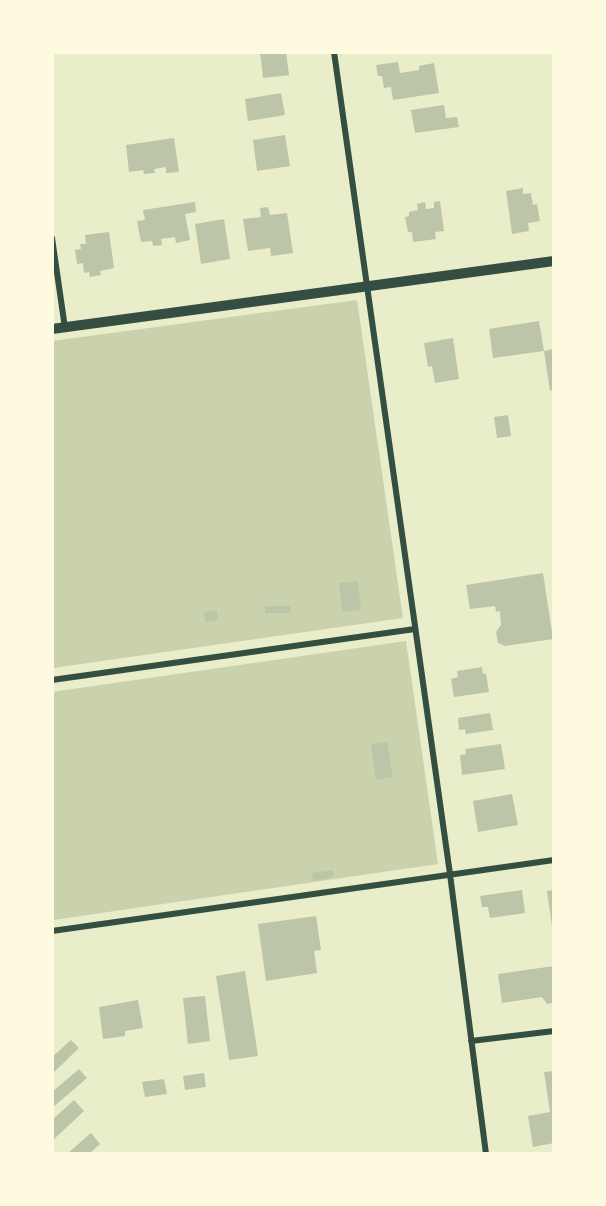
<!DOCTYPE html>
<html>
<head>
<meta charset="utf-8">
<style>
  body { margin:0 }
  #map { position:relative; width:606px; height:1206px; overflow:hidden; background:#e9edc9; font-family:Jost,sans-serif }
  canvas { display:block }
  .frame { position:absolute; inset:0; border:54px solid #fefae0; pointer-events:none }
</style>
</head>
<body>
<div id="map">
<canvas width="606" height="1206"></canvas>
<div class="frame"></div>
</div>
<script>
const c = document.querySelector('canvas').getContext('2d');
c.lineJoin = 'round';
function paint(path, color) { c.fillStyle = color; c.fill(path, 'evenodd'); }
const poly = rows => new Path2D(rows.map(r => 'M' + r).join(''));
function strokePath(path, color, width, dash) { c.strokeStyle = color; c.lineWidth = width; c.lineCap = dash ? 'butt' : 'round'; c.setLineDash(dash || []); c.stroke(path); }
const green = poly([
  [357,300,403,618,53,668,52,341],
  [406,641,438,864,53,920,52,692]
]);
const building = poly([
  [260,52,286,52,289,75,263,78],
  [398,62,400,73,419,70,419,66,434,63,439,93,393,100,391,87,384,88,382,76,378,76,376,65],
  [281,93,285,115,248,121,245,99],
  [444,105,446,118,457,117,459,127,415,133,411,110],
  [285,135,290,166,257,171,253,140],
  [174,138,179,172,166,173,166,167,154,169,155,173,144,174,143,170,129,172,126,145],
  [523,188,523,194,531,193,533,205,537,204,540,221,528,223,529,231,512,234,506,191],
  [440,201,444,231,435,232,436,239,413,242,412,232,408,232,405,217,409,216,409,212,418,210,417,204,425,202,426,209,434,208,434,202],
  [195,202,196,212,185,214,190,240,176,243,175,237,161,239,162,245,153,246,152,241,141,242,137,221,145,220,143,210],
  [268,207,270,215,287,213,293,253,271,256,270,248,248,251,243,219,261,217,260,208],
  [224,219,230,259,201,264,195,224],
  [109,232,114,268,100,271,101,275,90,277,89,272,84,273,83,263,77,264,75,250,81,249,80,244,86,244,85,235],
  [539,321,544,351,493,358,489,329],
  [453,338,459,379,435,383,432,366,428,367,424,343],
  [554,349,554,390,550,391,544,351],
  [508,415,511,436,497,438,494,417],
  [543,573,553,639,505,646,498,643,496,632,501,625,500,611,496,612,495,606,470,609,466,585],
  [358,581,361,610,342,612,339,583],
  [265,606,290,606,290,613,265,613],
  [217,610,218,620,205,622,204,612],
  [482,667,483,674,486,673,489,692,454,697,451,679,458,677,457,671],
  [490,713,493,730,466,734,465,729,459,730,458,718],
  [387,742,393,777,376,780,371,744],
  [501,744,505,769,462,775,460,755,466,754,465,749],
  [512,794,518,825,478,832,473,801],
  [333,870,334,877,313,881,312,873],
  [522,890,525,913,490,918,488,907,482,907,480,896],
  [554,890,554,926,552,926,547,891],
  [316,916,321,950,314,951,317,973,266,981,258,924],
  [554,966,553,1003,547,1004,542,997,502,1003,498,974],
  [245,971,258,1056,229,1060,216,976],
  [205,996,210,1041,188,1044,183,998],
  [138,1000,143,1028,125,1031,125,1036,103,1039,99,1007],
  [71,1040,79,1048,52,1074,52,1057],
  [79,1069,87,1078,52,1108,52,1092],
  [554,1071,554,1143,533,1147,528,1116,550,1112,544,1072],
  [204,1073,206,1087,185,1090,183,1076],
  [164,1079,167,1094,145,1097,142,1082],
  [74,1100,84,1111,52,1141,52,1120],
  [91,1133,100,1144,89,1154,67,1154]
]);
const minor = poly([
  [334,52,450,874,486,1154],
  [52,238,65,328],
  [52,680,415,629],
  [52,931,554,860],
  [471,1041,554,1031]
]);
const tertiary = poly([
  [52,329,554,261]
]);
paint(green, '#cad2ad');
paint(building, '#bcc5a7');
strokePath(minor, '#344e41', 6);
strokePath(tertiary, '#344e41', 10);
</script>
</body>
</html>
